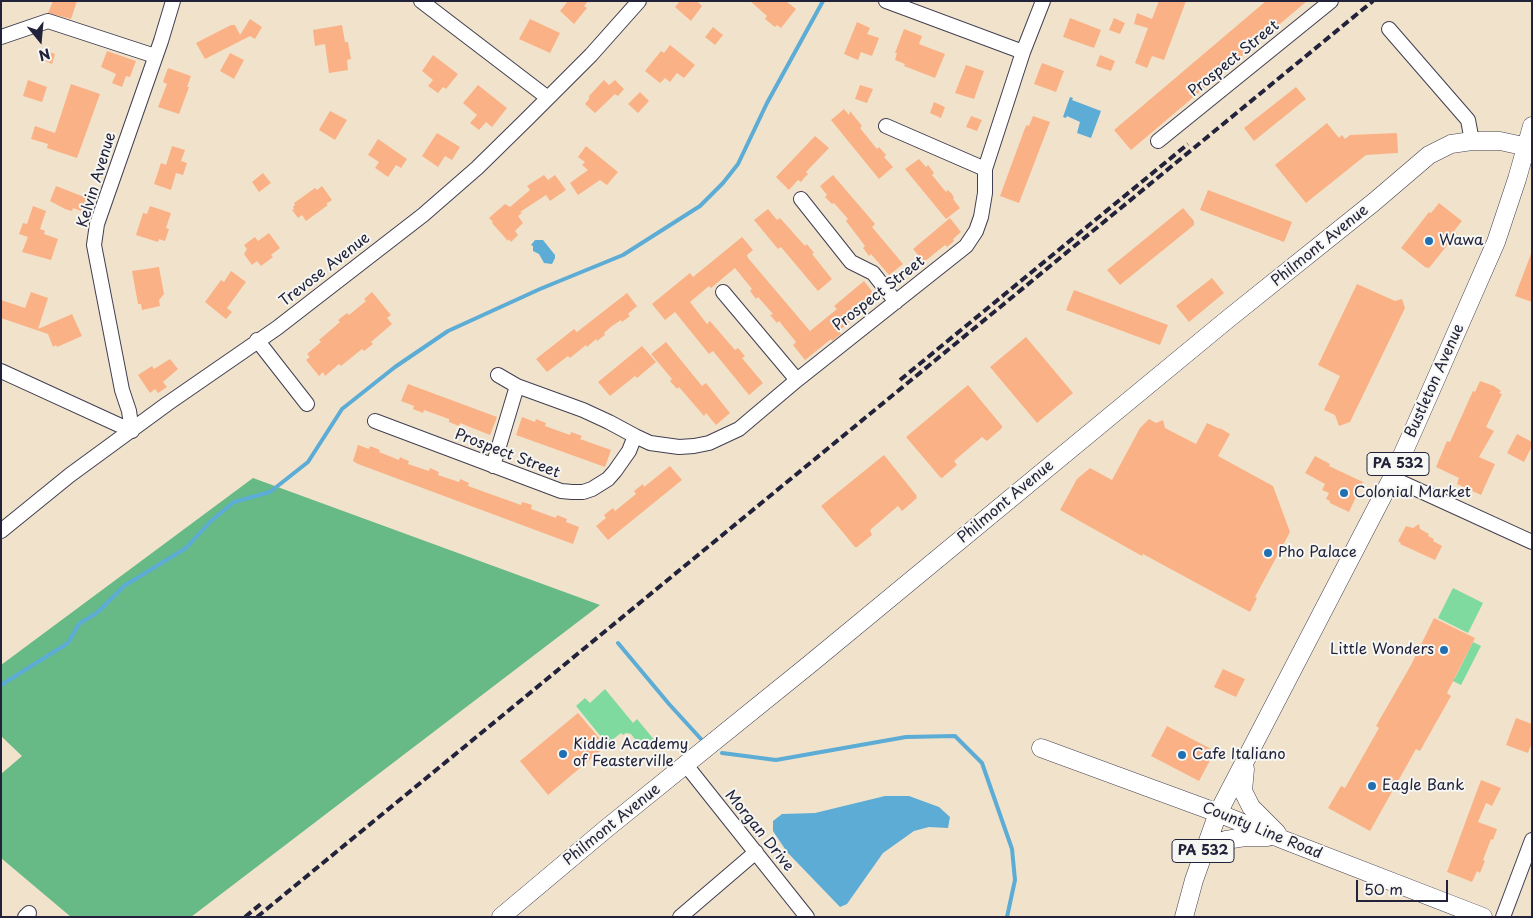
<!DOCTYPE html>
<html>
<head>
<meta charset="utf-8">
<style>
  body { margin:0 }
  #map { position:relative; width:1533px; height:918px; overflow:hidden; background:#f1e3cb; font-family:"Playpen Sans",sans-serif }
  canvas { display:block }
  .frame { position:absolute; inset:0; border:2px solid #22223b; pointer-events:none }
  .north { position:absolute; left:15px; top:15px; width:50px; height:50px; -webkit-text-stroke:4px #f6f6f2; paint-order:stroke; rotate:163deg; font-size:14px; font-weight:700; line-height:20px; text-align:center; color:#22223b }
  .north::after { content:''; display:block; margin:auto; width:18px; height:22px; background:#22223b; clip-path:polygon(50% 0,100% 100%,50% 72%,0 100%) }
  .scale { position:absolute; left:1356px; top:880px; width:92px; height:22px; box-sizing:border-box; border:2px solid #22223b; border-top:0; padding-left:6px; font-size:15px; line-height:18px; white-space:nowrap; color:#22223b; -webkit-text-stroke:4px #f6f6f2; paint-order:stroke }
</style>
</head>
<body>
<div id="map">
<canvas width="1533" height="918"></canvas>
<div class="frame"></div>
<div class="north">N</div>
<div class="scale">50 m</div>
</div>
<script>
const c = document.querySelector('canvas').getContext('2d');
c.lineJoin = 'round';
function paint(path, color) { c.fillStyle = color; c.fill(path, 'evenodd'); }
const poly = rows => new Path2D(rows.map(r => 'M' + r).join(''));
function strokePath(path, color, width, dash) { c.strokeStyle = color; c.lineWidth = width; c.lineCap = dash ? 'butt' : 'round'; c.setLineDash(dash || []); c.stroke(path); }
function drawText(font, color, halo, rows, align = 'center') {
  c.font = font + ' "Playpen Sans",sans-serif'; c.lineWidth = 4; c.setLineDash([]); c.textBaseline = 'middle'; c.strokeStyle = halo; c.fillStyle = color; for (const [text, x, y, turn = 0] of rows) {
    c.save(); c.translate(x, y); c.rotate((+turn || 0) * Math.PI / 180); c.textAlign = isNaN(turn) ? turn : align; if (halo) c.strokeText(text, 0, 0); c.fillText(text, 0, 0); c.restore();
  }
}
const green = poly([
  [1453,588,1483,603,1468,633,1438,618],
  [1473,642,1481,646,1461,685,1449,679,1455,678],
  [605,689,633,723,637,719,656,742,644,751,631,734,626,733,623,735,621,733,607,744,576,706,585,698,590,703]
]);
const forest = poly([
  [253,478,600,605,191,917,71,917,1,858,1,774,22,756,1,736,1,665]
]);
const water = poly([
  [1070,97,1073,98,1072,100,1101,111,1091,138,1077,133,1080,122,1067,116,1066,118,1063,117],
  [535,240,543,240,555,255,555,258,552,264,544,263,539,254,533,251,533,246,531,245],
  [885,796,909,796,939,807,950,817,948,828,929,827,914,831,883,853,847,904,840,907,787,852,773,831,773,821,782,814,815,813]
]);
const stream = poly([
  [618,643,669,704,701,739],
  [1,685,68,643,79,624,98,612,124,586,186,548,211,521,234,502,270,492,308,462,342,409,395,367,448,331,540,289,623,255,700,206,723,183,738,164,767,103,823,1],
  [722,753,776,760,906,737,955,736,982,763,1012,849,1015,880,1007,917]
]);
const building = poly([
  [53,1,77,1,71,19,48,13],
  [568,1,588,1,584,6,587,8,574,24,560,11],
  [680,1,697,1,702,6,691,21,675,7],
  [750,1,786,1,796,9,781,28,777,25,775,27,765,19,767,16],
  [1159,1,1186,1,1164,60,1152,56,1147,68,1135,63,1148,28,1134,24,1137,13,1152,19],
  [1266,1,1307,1,1131,150,1114,130],
  [1070,18,1101,30,1094,48,1063,37],
  [1114,18,1125,23,1120,34,1109,30],
  [250,19,262,27,255,39,250,36,205,59,196,43,231,25,235,25,240,35],
  [530,19,560,33,550,53,519,39],
  [857,22,870,28,867,34,879,38,872,56,861,52,858,60,844,54],
  [342,25,345,42,348,42,351,59,347,60,348,70,329,73,325,44,315,46,313,30],
  [713,27,723,35,715,45,705,37],
  [904,29,922,36,919,44,945,54,935,78,904,66,905,64,895,60,897,53,895,53],
  [670,45,695,65,684,78,677,73,670,82,665,78,660,83,645,71,661,51,664,53],
  [43,50,55,54,52,64,40,59],
  [107,51,136,61,130,77,126,76,122,87,112,83,116,74,101,67],
  [230,53,244,60,234,79,220,71],
  [433,55,458,74,446,89,443,87,438,93,428,86,433,80,422,71],
  [1100,55,1115,61,1111,71,1096,66],
  [1042,63,1064,71,1056,92,1034,84],
  [966,65,984,71,974,99,955,93],
  [168,68,191,76,187,87,189,87,179,114,158,107,167,84,163,82],
  [28,80,47,87,42,102,23,96],
  [604,80,609,85,615,80,624,89,618,96,615,94,595,113,585,104,589,99,589,96],
  [71,84,100,94,77,158,47,148,48,144,31,139,35,126,55,133],
  [478,85,507,108,492,127,486,122,479,130,470,123,477,115,463,103],
  [860,85,873,89,867,103,855,99],
  [1296,87,1306,99,1254,141,1244,128],
  [640,92,649,101,638,113,628,104],
  [934,102,945,107,941,118,930,113],
  [844,109,849,115,850,111,862,126,860,128,877,149,879,147,886,155,884,157,893,167,879,179,831,120],
  [330,111,347,120,335,140,319,130],
  [971,116,982,120,977,131,966,127],
  [1033,116,1050,122,1019,203,1000,196,1025,128,1027,125,1029,126],
  [1327,123,1339,138,1342,135,1345,139,1350,135,1397,133,1398,153,1366,155,1306,203,1275,165],
  [437,133,460,147,452,160,445,156,438,167,422,156],
  [815,136,829,148,806,172,808,174,804,178,801,182,798,180,789,190,776,177],
  [378,139,407,159,401,168,396,165,388,177,375,168,379,162,368,155],
  [172,146,185,150,181,161,187,163,183,175,176,173,171,190,154,184,161,163,166,165],
  [586,146,618,172,607,185,600,180,578,195,570,183,588,170,582,165,585,162,578,157],
  [919,159,926,167,928,165,934,173,932,175,946,192,948,190,952,194,954,198,953,199,960,208,946,219,905,169],
  [263,173,271,183,259,192,252,182],
  [544,175,548,180,555,175,566,190,550,201,546,195,520,212,522,213,518,216,523,223,515,231,518,235,511,242,509,239,508,241,492,223,493,222,489,218,505,204,510,207,530,190,527,186],
  [833,175,875,224,872,227,903,264,889,275,871,254,869,256,863,248,865,246,846,221,848,219,834,203,832,204,825,197,827,195,820,186],
  [56,186,87,198,81,211,73,208,72,211,65,209,50,201],
  [322,186,332,200,326,204,328,205,306,221,302,215,298,218,292,210,294,209,293,207,295,205,294,203,315,188,317,190],
  [1208,190,1292,222,1284,242,1200,210],
  [1439,203,1462,221,1454,231,1457,233,1429,268,1425,267,1401,248,1429,212,1431,213],
  [33,206,46,211,40,229,45,231,44,234,58,239,51,260,22,252,28,237,19,234,23,223,27,224],
  [150,206,171,213,166,228,169,229,165,241,159,239,158,242,136,235,143,213,147,214],
  [1183,208,1194,221,1194,225,1120,285,1107,270],
  [768,209,777,220,780,218,805,246,807,244,814,253,812,254,832,279,818,291,781,247,778,249,754,220],
  [950,218,961,232,953,239,954,241,947,247,945,245,924,262,913,249],
  [269,233,280,248,271,255,273,257,261,266,257,261,252,265,244,254,247,249,244,245,255,237,258,241],
  [742,237,753,250,747,255,748,258,810,331,837,309,834,306,864,281,875,295,865,304,867,307,839,331,841,334,832,341,831,339,805,360,793,345,796,342,779,321,777,323,770,315,773,314,758,297,756,299,750,291,752,289,735,268,711,288,709,286,690,302,707,324,710,321,735,350,738,348,745,356,742,358,763,383,749,395,713,351,709,354,675,312,665,320,652,304,690,273,693,277],
  [1531,254,1532,254,1532,302,1515,296],
  [159,267,164,294,159,300,160,306,142,310,141,304,138,304,132,271],
  [231,271,246,282,227,308,232,312,226,319,205,302,221,280,224,282],
  [1212,278,1224,293,1189,322,1176,306],
  [1357,284,1395,301,1402,299,1405,308,1350,422,1339,426,1335,415,1324,410,1340,376,1318,365],
  [1074,290,1168,325,1160,345,1066,310],
  [31,292,48,298,38,329,72,314,82,336,57,347,56,345,53,347,48,334,1,318,1,300,25,308],
  [372,292,391,315,387,318,392,324,371,342,373,344,364,351,362,349,341,366,339,364,325,376,323,372,319,376,306,360,310,357,307,354,321,342,319,340,340,322,338,320,347,313,349,315,366,301,364,299],
  [627,293,637,306,628,314,630,316,622,322,621,320,612,326,604,333,605,335,597,341,596,339,587,347,586,345,570,358,568,356,547,372,536,359,574,329,577,332],
  [1026,337,1073,393,1037,423,990,367],
  [666,342,702,386,706,383,730,413,716,425,706,413,704,416,679,387,677,389,670,381,672,379,651,354],
  [642,346,656,362,637,378,635,376,610,396,598,382],
  [170,359,178,369,163,382,167,387,158,393,155,389,150,393,138,375,152,366,154,369],
  [1480,381,1494,386,1501,391,1499,393,1502,394,1486,427,1494,431,1479,457,1495,464,1481,495,1457,484,1459,478,1436,467,1447,441,1450,442,1473,391,1475,392],
  [408,384,497,417,490,435,460,423,459,426,449,422,449,419,424,410,423,413,413,409,414,406,401,401],
  [968,385,1002,426,1002,428,987,441,982,437,954,461,957,465,942,478,940,477,906,437],
  [522,417,535,422,536,419,546,423,545,426,570,435,571,432,582,436,580,439,611,450,605,467,516,435],
  [1149,419,1156,423,1163,420,1165,428,1196,444,1207,423,1220,429,1220,428,1230,434,1218,456,1273,486,1290,532,1255,597,1257,598,1250,612,1143,554,1142,556,1060,510,1077,479,1090,468,1112,480,1140,428],
  [1517,434,1532,442,1532,446,1524,462,1507,453],
  [358,445,369,449,370,446,380,450,379,452,399,460,400,457,404,459,409,461,408,464,429,471,430,468,439,472,438,475,459,482,460,479,469,483,468,486,521,505,522,502,526,503,532,505,531,509,556,518,557,515,567,519,566,522,579,527,573,544,358,464,353,461],
  [884,455,917,496,916,497,917,498,902,511,898,506,870,530,872,535,857,547,855,547,821,506],
  [1315,456,1330,464,1329,466,1363,482,1349,512,1330,503,1330,501,1326,499,1329,493,1322,490,1325,484,1305,473],
  [670,466,682,480,608,540,596,526,606,518,604,515,613,508,615,511,636,494,634,491,643,484,644,487],
  [1419,524,1420,529,1429,534,1428,536,1434,539,1433,541,1442,546,1435,560,1400,544,1401,543,1398,541,1406,526,1413,528],
  [1434,618,1475,638,1447,693,1451,696,1420,751,1416,749,1370,831,1328,808,1341,786,1345,788,1379,728,1376,726,1411,665],
  [1223,669,1245,679,1236,697,1214,687],
  [578,713,606,746,548,795,520,761],
  [1516,718,1532,724,1532,743,1528,753,1506,745],
  [1167,726,1215,751,1199,781,1151,756],
  [1481,780,1501,788,1492,806,1486,803,1478,822,1497,829,1493,840,1491,839,1483,860,1485,861,1480,873,1477,871,1472,882,1447,872]
]);
const minor = poly([
  [421,1,548,98],
  [886,1,1023,52],
  [1389,29,1468,120,1472,141],
  [1,37,48,21,155,56],
  [886,126,985,169],
  [1158,141,1331,1],
  [801,199,851,262,873,273,896,302],
  [723,292,797,380],
  [257,340,307,404],
  [1,371,132,431],
  [498,375,517,386,583,410,609,422,635,436],
  [375,421,561,491,572,492,583,492,592,489,608,479,615,471,629,451,635,436,650,443,679,447,694,446,709,443,739,429,797,380,966,246,976,231,981,217,985,193,985,169,1023,52,1043,1],
  [132,431,129,411,122,390,94,245,97,224,161,41,173,1],
  [493,466,517,386],
  [1392,478,1532,542],
  [1,531,70,475,167,404,277,328,423,215,477,168,528,118,591,55,639,1],
  [686,765,807,917],
  [25,917,29,913],
  [680,917,756,852],
  [1503,917,1532,840]
]);
const major = poly([
  [1041,748,1218,813,1284,840,1483,917],
  [1245,769,1243,791,1251,807,1277,833],
  [1205,847,1226,840,1245,837,1268,837],
  [501,917,607,828,810,664,1228,319,1374,202,1429,155,1451,144,1472,141,1500,141,1532,148],
  [1184,917,1194,880,1218,813,1392,478,1417,422,1496,242,1517,179,1532,126]
]);
const rail = poly([
  [900,380,1188,144],
  [245,917,262,903],
  [257,917,1373,1]
]);
const markers = [
  [1429,241,5,"#1f6fb2"],
  [1344,493,5,"#1f6fb2"],
  [1268,553,5,"#1f6fb2"],
  [1444,650,5,"#1f6fb2"],
  [563,754,5,"#1f6fb2"],
  [1182,755,5,"#1f6fb2"],
  [1372,786,5,"#1f6fb2"]
];
const shields = [
  [1398,464,62],
  [1203,851,62]
];
const shieldNames = [
  ["PA 532",1398,464],
  ["PA 532",1203,851]
];
const streetNames = [
  ["Prospect Street",1234,59,-39],
  ["Kelvin Avenue",97,180,-73],
  ["Philmont Avenue",1320,246,-39],
  ["Trevose Avenue",325,270,-38],
  ["Prospect Street",879,294,-38],
  ["Bustleton Avenue",1435,381,-66],
  ["Prospect Street",507,454,21],
  ["Philmont Avenue",1006,502,-40],
  ["Philmont Avenue",612,825,-39],
  ["Morgan Drive",759,831,51],
  ["County Line Road",1262,831,22]
];
const poiNames = [
  ["Wawa",1439,241],
  ["Colonial Market",1354,493],
  ["Pho Palace",1278,553],
  ["Little Wonders",1434,650,"right"],
  ["Kiddie Academy",573,745],
  ["of Feasterville",573,762],
  ["Cafe Italiano",1192,755],
  ["Eagle Bank",1382,786]
];
paint(green, '#7fdaa0');
paint(forest, '#67ba86');
paint(water, '#5cacd6');
strokePath(stream, '#5cacd6', 4);
paint(building, '#fab186');
strokePath(minor, '#413f51', 16);
strokePath(major, '#413f51', 19);
strokePath(minor, '#fff', 14);
strokePath(major, '#fff', 18);
strokePath(rail, '#22223b', 4, [8, 4]);
for (const [x, y, r, color] of markers) { const dot = new Path2D(); dot.arc(x, y, r, 0, 2 * Math.PI); c.fillStyle = color; c.fill(dot); strokePath(dot, '#f6f6f2', 2); }
for (const [x, y, w] of shields) { const box = new Path2D(); box.roundRect(x - w / 2, y - 11.5, w, 23, 4); c.fillStyle = '#f6f6f2'; c.fill(box); strokePath(box, '#22223b', 1); }
drawText('bold 14px', '#22223b', null, shieldNames);
drawText('15px', '#22223b', '#f6f6f2', streetNames);
drawText('15px', '#22223b', '#f6f6f2', poiNames, 'left');
</script>
</body>
</html>
